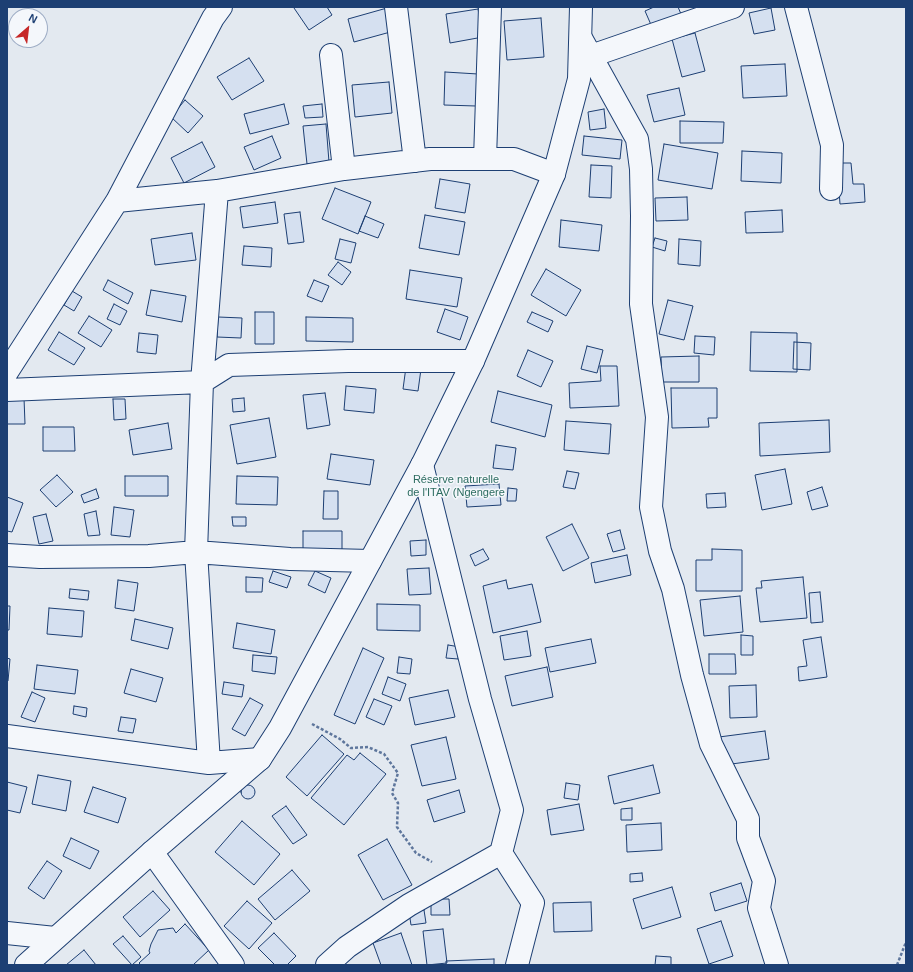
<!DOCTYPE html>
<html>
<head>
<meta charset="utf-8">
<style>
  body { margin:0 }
  #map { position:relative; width:913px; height:972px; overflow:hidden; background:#f4f7fb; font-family:Helvetica,sans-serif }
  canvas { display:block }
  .frame { position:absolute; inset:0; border:8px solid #1d3f73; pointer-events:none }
  .north { position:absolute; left:8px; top:8px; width:40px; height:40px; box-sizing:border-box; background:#f4f7fb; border:1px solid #9eadc5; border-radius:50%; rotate:28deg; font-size:11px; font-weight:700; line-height:16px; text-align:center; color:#1d3f73 }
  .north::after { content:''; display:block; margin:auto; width:14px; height:18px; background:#c62828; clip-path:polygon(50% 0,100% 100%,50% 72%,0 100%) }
</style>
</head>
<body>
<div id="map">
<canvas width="913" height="972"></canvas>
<div class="frame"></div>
<div class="north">N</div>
</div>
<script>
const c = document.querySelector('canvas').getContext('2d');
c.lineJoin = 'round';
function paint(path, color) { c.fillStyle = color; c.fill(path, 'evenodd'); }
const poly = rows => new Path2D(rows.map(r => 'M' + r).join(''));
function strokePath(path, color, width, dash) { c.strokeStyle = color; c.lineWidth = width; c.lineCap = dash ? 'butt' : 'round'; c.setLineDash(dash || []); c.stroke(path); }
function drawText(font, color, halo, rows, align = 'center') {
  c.font = font + ' Helvetica,sans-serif'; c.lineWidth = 3; c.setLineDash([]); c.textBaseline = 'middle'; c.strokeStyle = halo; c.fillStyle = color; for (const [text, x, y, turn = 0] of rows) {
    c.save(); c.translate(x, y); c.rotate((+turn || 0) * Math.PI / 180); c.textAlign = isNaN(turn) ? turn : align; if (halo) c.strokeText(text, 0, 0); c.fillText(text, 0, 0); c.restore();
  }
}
const green = poly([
  [7,7,906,7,906,965,7,965,7,7],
  [16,16,40,16,40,40,16,40,16,16]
]);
const building = poly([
  [295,7,327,7,332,15,309,30,294,8,295,7],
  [654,7,678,7,681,14,652,27,645,11,654,7],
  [387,8,394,31,354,42,348,19,387,8],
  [771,8,775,30,754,34,749,13,771,8],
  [478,9,483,37,450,43,446,14,478,9],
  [541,18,544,57,507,60,504,21,541,18],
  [695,33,705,71,682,77,672,39,695,33],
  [249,58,264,81,232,100,217,77,249,58],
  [785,64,787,96,743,98,741,66,785,64],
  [445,72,478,74,476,106,444,105,445,72],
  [389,82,392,113,355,117,352,85,389,82],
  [679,88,685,115,654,122,647,95,679,88],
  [185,100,203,116,188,133,171,117,185,100],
  [284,104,289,124,250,134,244,114,284,104],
  [322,104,323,117,305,118,303,106,322,104],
  [604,109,606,128,590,130,588,112,604,109],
  [680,121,724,122,723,143,680,143,680,121],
  [326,124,329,162,307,164,303,126,326,124],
  [272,136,281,158,254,170,244,147,272,136],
  [584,136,622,140,620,159,582,155,584,136],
  [202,142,215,167,184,183,171,158,202,142],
  [664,144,718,153,712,189,658,180,664,144],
  [742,151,782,153,781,183,741,181,742,151],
  [837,163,851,163,853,184,864,184,865,202,840,204,837,163],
  [591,165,612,166,611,198,589,197,591,165],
  [440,179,470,184,465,213,435,208,440,179],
  [335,188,371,202,358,234,322,219,335,188],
  [687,197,688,220,656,221,655,198,687,197],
  [275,202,278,223,243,228,240,207,275,202],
  [782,210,783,232,746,233,745,212,782,210],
  [300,212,304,242,288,244,284,214,300,212],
  [425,215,465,222,459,255,419,248,425,215],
  [365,216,384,224,378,238,359,231,365,216],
  [561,220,602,225,599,251,559,247,561,220],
  [192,233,196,260,155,265,151,239,192,233],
  [655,238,667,241,665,251,652,247,655,238],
  [340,239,356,243,351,263,335,259,340,239],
  [679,239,701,241,700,266,678,264,679,239],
  [244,246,272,248,271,267,242,265,244,246],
  [338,262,351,272,342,285,328,275,338,262],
  [546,269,581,290,566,316,531,295,546,269],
  [410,270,462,278,457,307,406,299,410,270],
  [108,280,133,293,128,304,103,290,108,280],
  [314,280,329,286,322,302,307,296,314,280],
  [151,290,186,296,182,322,146,315,151,290],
  [72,291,82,297,74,311,64,305,72,291],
  [668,300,693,306,684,340,659,334,668,300],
  [114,304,127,311,120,325,107,319,114,304],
  [445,309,468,317,460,340,437,332,445,309],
  [255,312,274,312,274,344,255,344,255,312],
  [532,312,553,321,548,332,527,322,532,312],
  [89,316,112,330,101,347,78,333,89,316],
  [218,317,242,318,241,338,217,337,218,317],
  [306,317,353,318,353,342,306,341,306,317],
  [59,332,85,348,74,365,48,350,59,332],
  [751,332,797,333,797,372,750,371,751,332],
  [139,333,158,335,156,354,137,352,139,333],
  [695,336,715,337,714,355,694,353,695,336],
  [794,342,811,343,810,370,793,369,794,342],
  [587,346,603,350,597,373,581,369,587,346],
  [528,350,553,361,541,387,517,376,528,350],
  [699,356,699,382,662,382,661,357,699,356],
  [600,366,617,366,619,406,570,408,569,383,601,381,600,366],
  [406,367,421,369,418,391,403,389,406,367],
  [346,386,376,389,374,413,344,410,346,386],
  [671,388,717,388,717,418,708,418,709,427,672,428,671,388],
  [498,391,552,405,545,437,491,422,498,391],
  [325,393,330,425,307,429,303,395,325,393],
  [24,398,25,424,7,424,7,399,24,398],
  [244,398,245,411,233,412,232,399,244,398],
  [113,399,125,399,126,419,114,420,113,399],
  [269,418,276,457,237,464,230,425,269,418],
  [829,420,830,452,760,456,759,423,829,420],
  [566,421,611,424,609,454,564,450,566,421],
  [168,423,172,449,133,455,129,430,168,423],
  [43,427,74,427,75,451,43,451,43,427],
  [496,445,516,448,513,470,493,468,496,445],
  [331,454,374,460,370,485,327,479,331,454],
  [785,469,792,504,762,510,755,475,785,469],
  [567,471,579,473,575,489,563,487,567,471],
  [57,475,73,492,56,507,40,490,57,475],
  [125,476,168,476,168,496,125,496,125,476],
  [237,476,278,477,277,505,236,504,237,476],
  [499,484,501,505,467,507,465,486,499,484],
  [822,487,828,506,812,510,807,492,822,487],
  [508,488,517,489,516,501,507,501,508,488],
  [96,489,99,498,84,503,81,495,96,489],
  [324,491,338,491,338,519,323,519,324,491],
  [725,493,726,507,707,508,706,494,725,493],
  [7,497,23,503,12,532,7,531,7,497],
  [114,507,134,510,130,537,111,535,114,507],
  [96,511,100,535,88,536,84,514,96,511],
  [46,514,53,541,39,544,33,517,46,514],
  [232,517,246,517,246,526,233,526,232,517],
  [572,524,589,558,563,571,546,537,572,524],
  [620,530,625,549,613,552,607,534,620,530],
  [303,531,342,531,342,553,303,553,303,531],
  [426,540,426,555,411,556,410,541,426,540],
  [483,549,489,559,475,566,470,555,483,549],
  [712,549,742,550,742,591,696,591,696,560,712,560,712,549],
  [627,555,631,575,595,583,591,563,627,555],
  [429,568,431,594,409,595,407,569,429,568],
  [273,571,291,577,287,588,269,582,273,571],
  [315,571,331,578,325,593,308,585,315,571],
  [246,577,263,578,262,592,246,592,246,577],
  [803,577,807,618,760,622,756,588,762,588,761,581,803,577],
  [118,580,138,583,134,611,115,608,118,580],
  [506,580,508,589,532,584,541,622,493,633,483,586,506,580],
  [70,589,89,591,88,600,69,598,70,589],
  [820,592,823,622,811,623,809,593,820,592],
  [740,596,743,632,704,636,700,600,740,596],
  [377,604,420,605,420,631,377,630,377,604],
  [7,606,10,606,9,630,7,630,7,606],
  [49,608,84,611,82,637,47,634,49,608],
  [135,619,173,628,168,649,131,640,135,619],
  [237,623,275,630,271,654,233,648,237,623],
  [527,631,531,656,504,660,500,636,527,631],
  [741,635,753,636,753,655,741,655,741,635],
  [821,637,827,677,799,681,798,667,807,666,803,640,821,637],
  [591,639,596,663,550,672,545,648,591,639],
  [448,645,460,647,458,659,446,658,448,645],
  [363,648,384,658,355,724,334,715,363,648],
  [709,654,735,654,736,674,709,674,709,654],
  [253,655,277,657,275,674,252,671,253,655],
  [399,657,412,659,410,674,397,673,399,657],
  [7,658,10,659,8,681,7,681,7,658],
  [37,665,78,670,75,694,34,689,37,665],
  [547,667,553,697,512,706,505,676,547,667],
  [131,669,163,678,156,702,124,693,131,669],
  [388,677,406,684,400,701,382,694,388,677],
  [224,682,244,685,242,697,222,694,224,682],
  [756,685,757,717,730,718,729,686,756,685],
  [448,690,455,717,415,725,409,698,448,690],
  [32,692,45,698,35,722,21,717,32,692],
  [250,698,263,705,245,736,232,729,250,698],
  [374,699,392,706,384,725,366,717,374,699],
  [74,706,87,708,86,717,73,714,74,706],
  [121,717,136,719,133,733,118,731,121,717],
  [765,731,769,759,724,765,719,737,765,731],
  [322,735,344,754,307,796,286,777,322,735],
  [446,737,456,779,422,786,411,745,446,737],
  [360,753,386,774,344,825,311,798,347,755,354,760,360,753],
  [653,765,660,793,614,804,608,776,653,765],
  [38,775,71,781,66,811,32,804,38,775],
  [7,782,27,787,20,813,7,810,7,782],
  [566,783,580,785,578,800,564,798,566,783],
  '241 792a7 7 0 1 1 14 0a7 7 0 1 1-14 0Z',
  [93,787,126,798,118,823,84,812,93,787],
  [459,790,465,812,434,822,427,800,459,790],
  [579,804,584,830,551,835,547,810,579,804],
  [286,806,307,835,293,844,272,816,286,806],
  [632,808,632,820,621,820,621,809,632,808],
  [242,821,280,854,254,885,215,852,242,821],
  [661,823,662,850,627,852,626,825,661,823],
  [71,838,99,851,90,869,63,856,71,838],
  [387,839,412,885,383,900,358,855,387,839],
  [47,861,62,871,44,899,28,888,47,861],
  [292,870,310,891,275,920,258,899,292,870],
  [642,873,643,881,630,882,630,874,642,873],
  [741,883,747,901,715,911,710,893,741,883],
  [672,887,681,917,642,929,633,899,672,887],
  [153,891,170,910,140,937,123,917,153,891],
  [431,899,449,899,450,915,431,915,431,899],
  [247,901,272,923,249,949,224,926,247,901],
  [591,902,592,931,554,932,553,903,591,902],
  [424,910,426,923,411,925,409,912,424,910],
  [721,921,733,956,709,964,697,929,721,921],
  [185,924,209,950,193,965,141,965,139,963,150,953,149,951,151,944,158,930,173,928,176,933,185,924],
  [443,929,447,963,427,965,423,931,443,929],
  [274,933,296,956,287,965,275,965,258,948,274,933],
  [401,933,412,965,381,965,373,943,401,933],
  [123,936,141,957,132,965,113,944,123,936],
  [84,950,96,965,66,965,84,950],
  [656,956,671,957,671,965,655,965,656,956],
  [494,959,494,965,446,965,446,961,494,959]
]);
const path = poly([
  [312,724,340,739,351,748,368,747,384,754,398,773,392,793,398,803,397,827,416,853,432,862],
  [897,965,906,942]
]);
const street = poly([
  [396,7,415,161],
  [796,7,832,145,831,189],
  [581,38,637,139,641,169,642,216,641,304,657,417,651,507,660,551,673,589,692,675,711,744,748,819,748,838,764,881,759,908,777,965],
  [331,55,344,169],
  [591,56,733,7],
  [485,159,490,7],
  [117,201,217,191,344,169,430,159,514,159,554,174],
  [7,372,117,201,213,18,221,7],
  [7,390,202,382,229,365,348,361,473,361],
  [422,465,480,699,512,810,501,853,533,903,517,965],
  [7,555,40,557,149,556,196,552,290,559,370,561],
  [7,736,209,763,260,759],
  [209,763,196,552,202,382,217,191],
  [152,852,233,965],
  [7,933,55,938],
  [327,965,347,947,409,905,501,853]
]);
const secondary = poly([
  [26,965,152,852,260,759,280,728,422,465,473,361,554,174,579,79,581,7]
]);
const parkNames = [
  ["Réserve naturelle",456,480],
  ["de l'ITAV (Ngengere",456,493]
];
paint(green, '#e3e9f0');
strokePath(green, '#687fa3', 1);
paint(building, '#d5e0f0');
strokePath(building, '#1d3f73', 1);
strokePath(street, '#1d3f73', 24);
strokePath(secondary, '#1d3f73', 24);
strokePath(path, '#5e769c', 2.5, [3, 2]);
strokePath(street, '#f4f7fb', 22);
strokePath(secondary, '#f4f7fb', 22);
drawText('11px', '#2c6c60', '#f4f7fb', parkNames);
</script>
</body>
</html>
